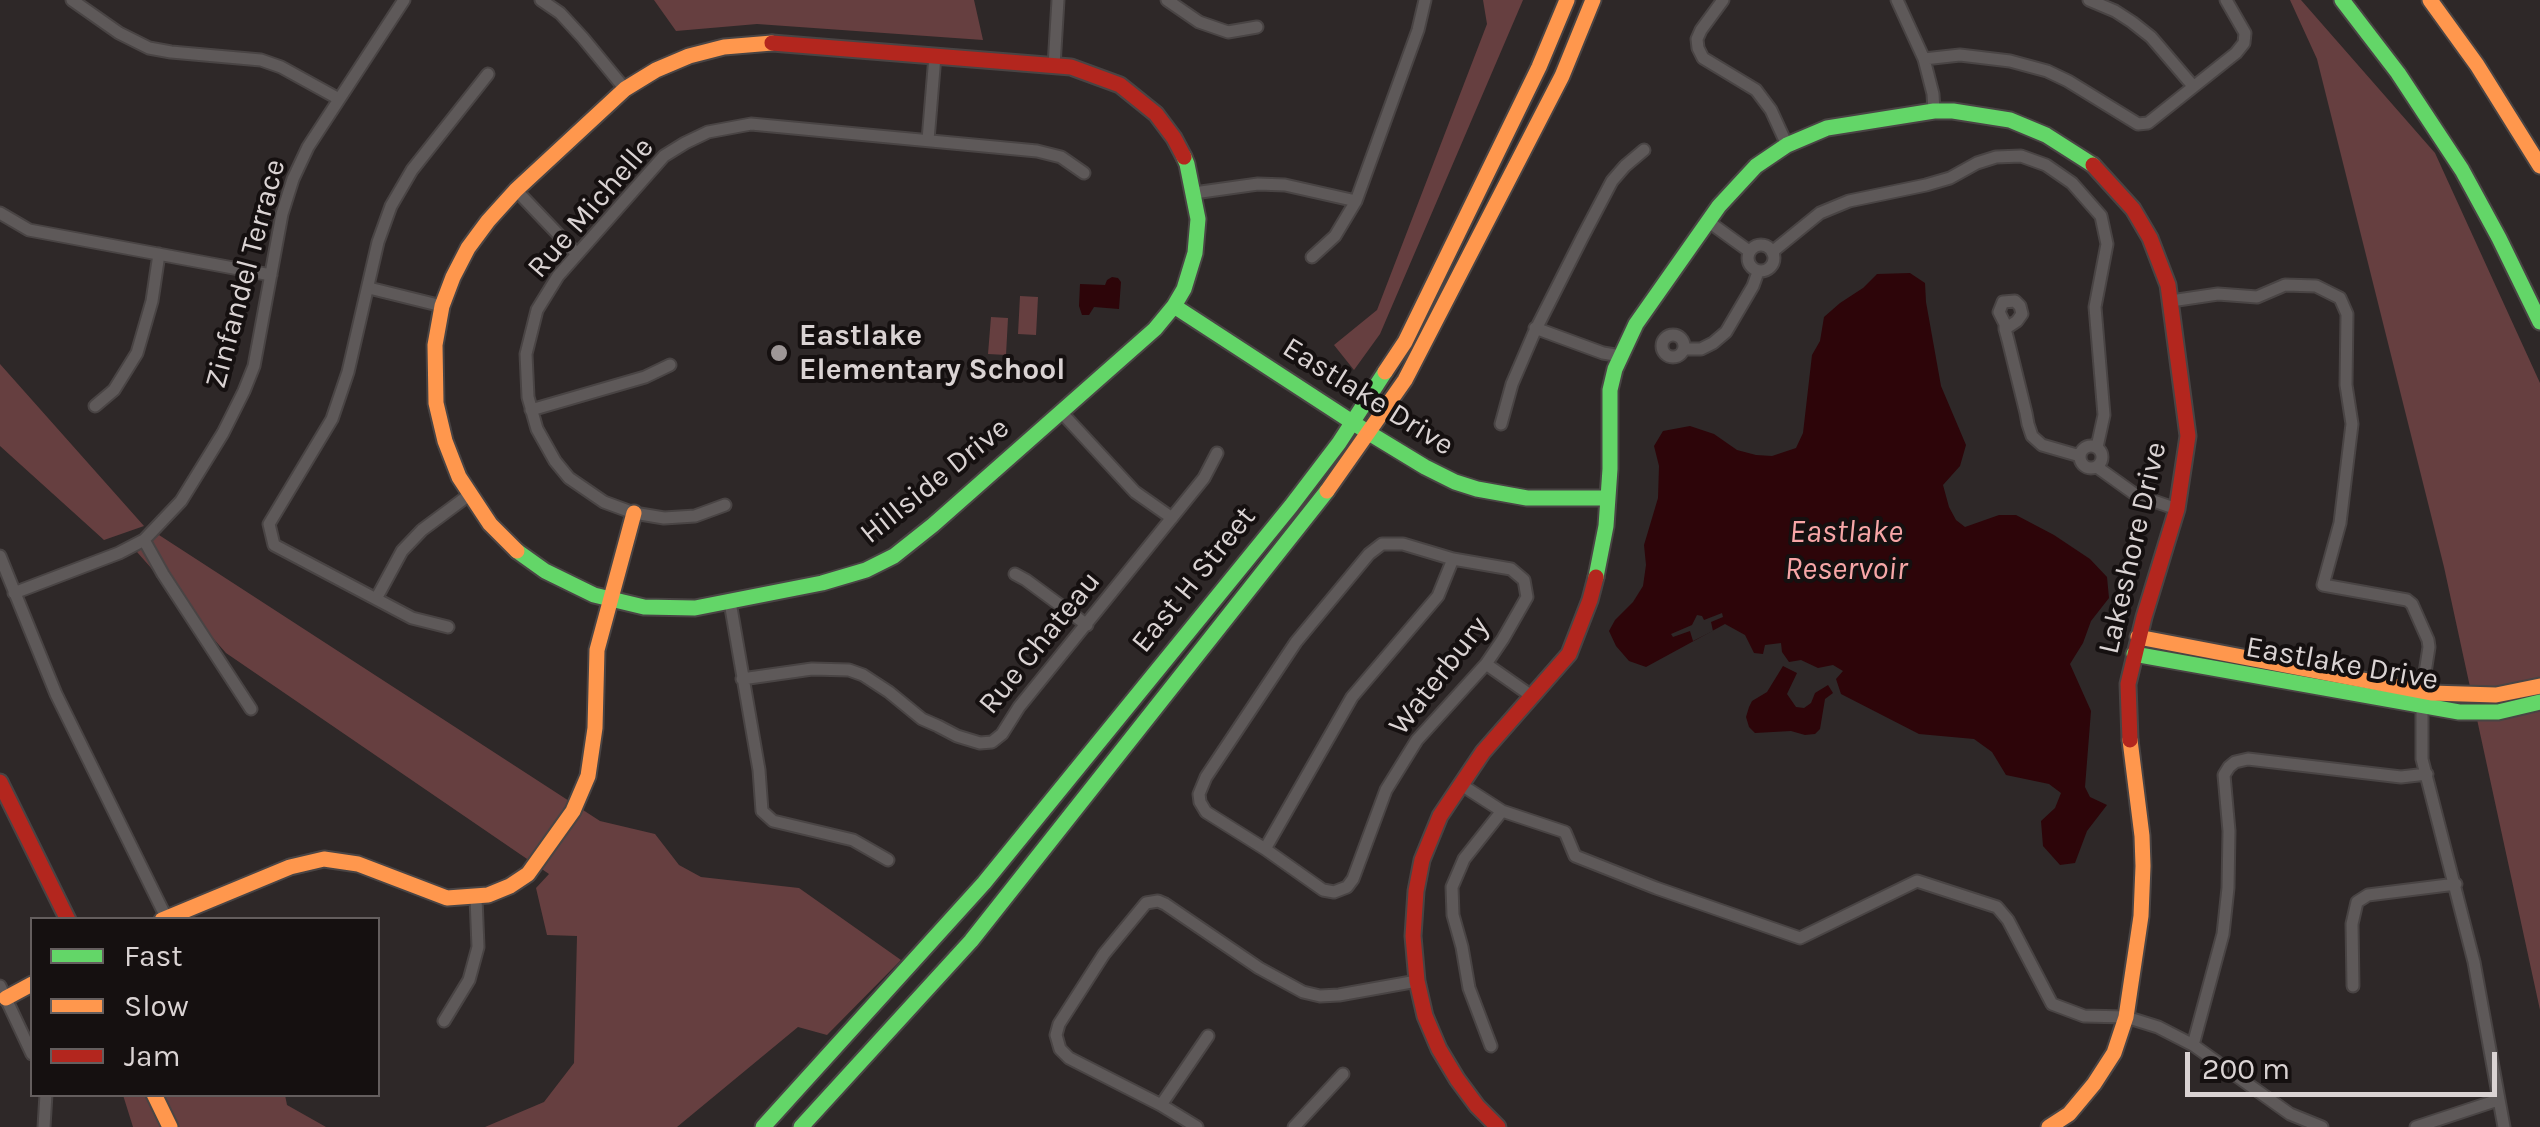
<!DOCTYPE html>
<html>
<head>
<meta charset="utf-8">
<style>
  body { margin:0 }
  #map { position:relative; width:2540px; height:1127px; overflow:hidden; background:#2e2828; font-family:Karla,sans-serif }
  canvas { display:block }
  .legend { position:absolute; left:30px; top:917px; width:350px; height:180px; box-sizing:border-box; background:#151010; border:2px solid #645e5e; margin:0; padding:12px 18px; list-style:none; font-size:30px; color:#dad3d3 }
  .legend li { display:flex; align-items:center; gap:20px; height:50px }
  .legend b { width:50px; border:2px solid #645e5e }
  .scale { position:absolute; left:2185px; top:1052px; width:312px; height:45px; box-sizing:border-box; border:5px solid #dad3d3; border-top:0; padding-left:12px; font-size:30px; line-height:35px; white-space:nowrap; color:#dad3d3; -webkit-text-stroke:8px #151010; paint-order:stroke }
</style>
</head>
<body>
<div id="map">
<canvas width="2540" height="1127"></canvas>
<ul class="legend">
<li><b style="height:12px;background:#63d668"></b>Fast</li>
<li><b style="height:12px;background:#ff974d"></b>Slow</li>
<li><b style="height:12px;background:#b3261e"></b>Jam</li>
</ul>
<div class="scale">200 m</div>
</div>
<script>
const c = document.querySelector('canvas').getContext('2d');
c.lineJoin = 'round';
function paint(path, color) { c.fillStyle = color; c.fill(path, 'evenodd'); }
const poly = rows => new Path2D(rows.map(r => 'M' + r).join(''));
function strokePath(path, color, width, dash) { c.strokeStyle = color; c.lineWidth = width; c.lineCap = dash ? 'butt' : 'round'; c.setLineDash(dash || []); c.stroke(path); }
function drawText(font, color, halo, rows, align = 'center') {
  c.font = font + ' Karla,sans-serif'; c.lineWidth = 8; c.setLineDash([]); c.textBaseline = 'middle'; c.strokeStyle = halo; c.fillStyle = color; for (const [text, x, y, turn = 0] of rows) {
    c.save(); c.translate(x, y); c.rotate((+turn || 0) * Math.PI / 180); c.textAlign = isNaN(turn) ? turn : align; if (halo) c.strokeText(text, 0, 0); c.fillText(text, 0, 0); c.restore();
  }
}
const green = poly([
  [654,0,974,0,983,40,757,24,676,31],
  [1483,0,1523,0,1380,334,1354,370,1334,345,1377,310,1487,24],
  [2290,0,2301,0,2435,153,2540,383,2540,1010,2444,567,2317,59],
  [1020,296,1038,297,1036,335,1018,334],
  [991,317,1008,318,1006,355,988,354],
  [0,364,144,526,104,540,0,446],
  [159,535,600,821,655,834,679,865,701,877,799,888,901,960,827,1035,798,1027,677,1127,485,1127,544,1102,574,1063,577,936,547,935,536,888,549,874,226,653,137,552],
  [123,1095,285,1095,287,1105,326,1127,133,1127]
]);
const water = poly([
  [1910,273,1925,283,1926,302,1941,386,1966,445,1960,466,1943,485,1949,507,1956,520,1965,527,1999,515,2016,515,2054,535,2090,559,2107,577,2109,598,2091,621,2083,643,2070,664,2091,711,2085,787,2090,797,2107,805,2087,831,2075,863,2060,865,2043,846,2041,821,2055,808,2061,793,2049,784,2006,775,1992,752,1974,739,1919,734,1841,694,1836,679,1843,671,1833,665,1818,668,1801,660,1789,662,1782,652,1781,643,1765,645,1763,654,1754,653,1745,635,1725,624,1646,667,1629,661,1616,646,1609,631,1615,620,1633,602,1643,586,1646,565,1644,545,1658,498,1659,466,1654,446,1663,431,1690,426,1714,434,1737,450,1756,455,1772,456,1796,448,1803,433,1812,355,1820,341,1824,317,1840,303,1863,288,1877,274],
  [1112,277,1118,278,1121,282,1119,309,1094,307,1089,315,1082,315,1079,306,1080,284,1105,285,1107,280],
  [1783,666,1797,673,1787,694,1796,707,1804,708,1811,703,1815,693,1828,685,1833,693,1825,699,1820,729,1815,734,1805,735,1791,731,1755,733,1749,727,1746,717,1749,707,1752,701,1767,692]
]);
const pier = poly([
  [1722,613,1723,617,1711,622,1713,631,1693,641,1690,631,1673,637,1671,634,1692,625,1697,615,1702,616,1704,620]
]);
const street = poly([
  [72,0,119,33,149,48,171,52,261,60,281,67,339,99],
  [541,0,560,13,583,38,625,89],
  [1167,0,1199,22,1228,32,1257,27],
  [1723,0,1701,30,1697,39,1698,48,1703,58,1756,90,1771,110,1787,145],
  [1897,0,1924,59,1933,94,1934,111],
  [2089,0,2115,11,2132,22,2151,37,2193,86],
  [1924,59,1960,55,2010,61,2047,71,2068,81,2138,124,2148,123,2236,53,2244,43,2245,33,2226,0],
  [1054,66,1058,0],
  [928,140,935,56],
  [516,190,577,254],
  [1194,193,1258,184,1285,185,1356,201],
  [0,213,29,230,271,275],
  [1709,222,1749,251],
  '1748 258a13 13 0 1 1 26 0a13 13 0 1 1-26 0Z',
  [1772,252,1820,213,1849,201,1926,185,1950,178,1977,163,1996,157,2021,156,2046,165,2072,183,2101,216,2107,244,2095,307,2104,415,2097,447],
  [1312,257,1335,236,1356,201,1418,30,1425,0],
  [369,288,442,306],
  [2171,301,2218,294,2257,297,2285,285,2316,286,2340,298,2347,314,2346,385,2352,424,2340,523,2323,585,2407,600,2412,604,2428,640,2429,647,2422,692,2422,759,2474,962,2504,1127],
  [1535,328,1603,353,1621,356],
  [2005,329,2017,321,2022,314,2020,306,2015,301,2003,302,1999,312,2005,324,2005,329,2008,340,2026,413,2028,424,2032,436,2042,445,2080,456],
  '1662 346a11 11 0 1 1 22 0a11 11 0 1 1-22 0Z',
  [1684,349,1701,349,1713,343,1726,332,1753,286,1758,272],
  [95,406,114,390,137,353,152,301,159,254],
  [531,410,645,377,670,365],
  [1062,413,1135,492,1172,518],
  [1501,424,1512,384,1534,333,1582,238,1612,181,1625,166,1644,150],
  '2080 457a11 11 0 1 1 22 0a11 11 0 1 1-22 0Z',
  [2097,467,2136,495,2177,509],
  [725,505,695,516,664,518,634,513,604,502,569,478,555,461,537,429,528,397,526,354,537,310,558,276,664,156,685,143,708,132,751,124,1037,151,1061,157,1084,173],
  [144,540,163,574,251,709],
  [1382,544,1403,544,1453,559,1511,569,1524,580,1527,597,1503,639,1486,664,1417,740,1386,790,1353,879,1347,887,1334,892,1323,890,1265,849,1206,812,1200,802,1199,794,1206,777,1296,642,1369,554,1382,544],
  [0,556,56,694,166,917],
  [1015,574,1026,580,1087,625],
  [14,593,119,553,144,540,181,501,223,433,244,391,254,366,282,214,293,179,308,147,404,0],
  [376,599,402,551,422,530,469,495],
  [730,602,759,770,762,811,773,821,853,840,888,860],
  [448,627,412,618,274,545,269,524,332,419,348,372,378,242,391,206,412,170,488,74],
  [1486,664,1533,697],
  [742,679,812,669,849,670,863,675,889,692,922,719,938,726,957,736,980,743,992,742,1002,734,1019,707,1204,478,1217,453],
  [1460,784,1502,811,1565,832,1575,856,1656,888,1800,938,1917,881,1997,907,2008,920,2052,1004,2084,1016,2126,1017,2158,1027,2193,1045,2290,1114,2322,1127],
  [1265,849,1352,697,1438,596,1453,559],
  [0,986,32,1054],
  [2353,986,2352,924,2357,902,2368,895,2456,884],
  [444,1021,469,980,478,947,476,898],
  [2193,1045,2223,934,2228,888,2229,831,2224,775,2229,767,2235,762,2248,759,2401,777,2427,774],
  [1491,1046,1469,988,1462,947,1453,915,1452,887,1464,859,1502,811],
  [1161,1105,1208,1036],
  [44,1127,46,1094],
  [1197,1127,1161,1105,1069,1058,1060,1049,1056,1035,1059,1024,1104,954,1146,903,1158,901,1165,904,1259,968,1303,992,1320,996,1339,995,1417,981],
  [1294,1127,1343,1074],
  [2416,1127,2498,1100]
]);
const fast = poly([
  [2342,0,2398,73,2462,170,2499,238,2540,322],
  [1174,306,1369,433,1425,467,1455,482,1477,489,1527,498,1607,498],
  [517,551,545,571,594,595,644,607,695,608,822,583,866,570,894,556,933,525,1155,329,1174,306,1184,289,1195,253,1198,219,1187,164,1184,157],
  [1596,577,1606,526,1610,469,1610,390,1615,369,1636,324,1719,206,1756,166,1787,145,1827,128,1934,111,1953,111,2010,120,2046,135,2093,165],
  [2134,654,2459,712,2498,712,2540,702],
  [763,1127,984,883,1291,506,1339,443,1385,372],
  [801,1127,971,941,1327,491]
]);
const slow = poly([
  [2430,0,2477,65,2540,166],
  [1385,372,1405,342,1539,67,1567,0],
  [1327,491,1405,380,1562,76,1593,0],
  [517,551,490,524,459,477,445,441,436,403,435,345,442,306,453,277,468,248,488,221,516,190,625,89,656,70,689,56,724,47,772,43],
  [2138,637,2431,693,2496,695,2540,686],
  [162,920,290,867,324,859,358,864,447,898,488,895,510,886,528,874,573,811,588,776,595,728,597,650,634,513],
  [6,998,32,984],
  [154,1094,170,1127],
  [2049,1127,2069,1114,2094,1084,2114,1053,2126,1017,2141,916,2143,866,2142,836,2130,740]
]);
const jam = poly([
  [772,43,1071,67,1120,85,1156,114,1174,138,1184,157],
  [2093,165,2133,209,2150,238,2168,285,2188,436,2177,509,2144,617,2128,684,2130,740],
  [0,782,68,920],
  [1498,1127,1477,1106,1457,1079,1439,1049,1425,1016,1417,981,1413,936,1416,891,1422,860,1440,816,1483,752,1569,654,1590,600,1596,577]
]);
const markers = [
  [779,353,10,"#9e9797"]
];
const streetNames = [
  ["Rue Michelle",591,208,-49],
  ["Zinfandel Terrace",246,274,-75],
  ["Eastlake Drive",1368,397,32],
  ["Hillside Drive",935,481,-39],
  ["Lakeshore Drive",2133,548,-77],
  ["East H Street",1194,580,-51],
  ["Rue Chateau",1040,643,-51],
  ["Eastlake Drive",2342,664,10],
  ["Waterbury",1439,676,-52]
];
const poiNames = [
  ["Eastlake",799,336],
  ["Elementary School",799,370]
];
const waterNames = [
  ["Eastlake",1846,533],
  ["Reservoir",1846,570]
];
paint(green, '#663f40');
paint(water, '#2d0509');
paint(pier, '#2e2828');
strokePath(street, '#494444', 15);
strokePath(fast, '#494444', 19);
strokePath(slow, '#494444', 19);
strokePath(jam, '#494444', 19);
strokePath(street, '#5e5959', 11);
strokePath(fast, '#63d668', 15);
strokePath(slow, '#ff974d', 15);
strokePath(jam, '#b3261e', 15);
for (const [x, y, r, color] of markers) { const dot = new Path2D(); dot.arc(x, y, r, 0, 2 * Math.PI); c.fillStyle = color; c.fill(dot); strokePath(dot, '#151010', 4); }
drawText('30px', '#dad3d3', '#151010', streetNames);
drawText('bold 30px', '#dad3d3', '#151010', poiNames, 'left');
drawText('italic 32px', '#f7a6a7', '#151010', waterNames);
</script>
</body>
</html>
